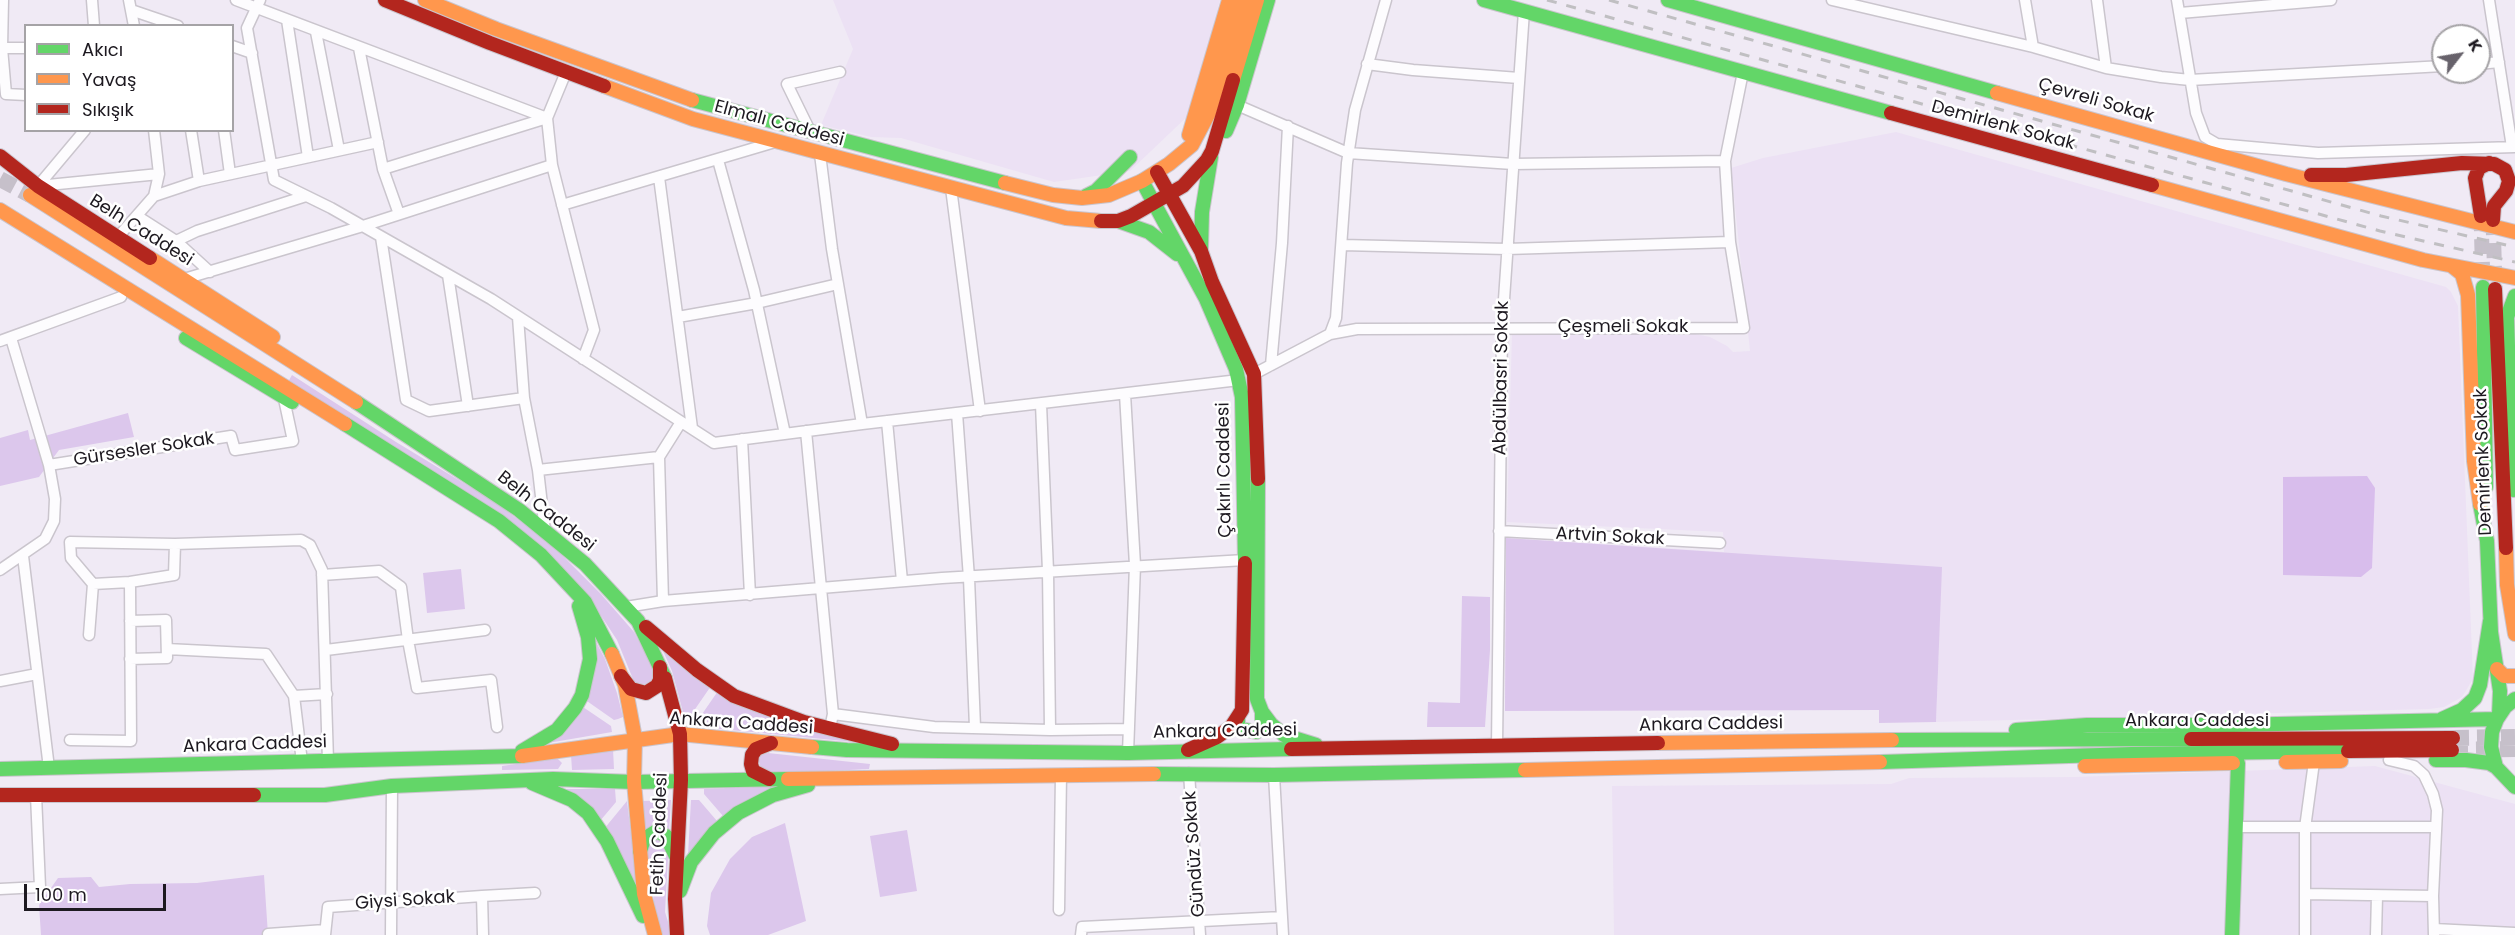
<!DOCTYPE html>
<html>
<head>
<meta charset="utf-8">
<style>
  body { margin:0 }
  #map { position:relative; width:2515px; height:935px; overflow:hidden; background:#f0eaf5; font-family:Poppins,sans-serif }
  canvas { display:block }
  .legend { position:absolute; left:24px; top:24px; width:210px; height:108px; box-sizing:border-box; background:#fff; border:2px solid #a5a3a6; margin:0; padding:8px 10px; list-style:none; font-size:18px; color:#1d1920 }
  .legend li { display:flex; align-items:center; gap:12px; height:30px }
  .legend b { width:30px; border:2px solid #a5a3a6 }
  .north { position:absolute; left:2431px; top:24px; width:60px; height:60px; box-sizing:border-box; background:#fff; border:2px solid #a5a3a6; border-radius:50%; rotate:59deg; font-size:16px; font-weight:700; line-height:24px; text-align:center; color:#1d1920 }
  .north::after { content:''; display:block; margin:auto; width:21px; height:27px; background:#67626b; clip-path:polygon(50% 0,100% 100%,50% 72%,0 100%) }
  .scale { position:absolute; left:24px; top:884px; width:142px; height:27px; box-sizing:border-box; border:3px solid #1d1920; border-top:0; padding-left:8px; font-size:18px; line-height:21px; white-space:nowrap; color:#1d1920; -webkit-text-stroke:4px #fff; paint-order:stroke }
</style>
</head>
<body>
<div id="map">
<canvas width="2515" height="935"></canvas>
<ul class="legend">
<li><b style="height:8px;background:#63d668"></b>Akıcı</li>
<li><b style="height:8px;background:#ff974d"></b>Yavaş</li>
<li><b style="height:8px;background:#b3261e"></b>Sıkışık</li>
</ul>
<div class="north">K</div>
<div class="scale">100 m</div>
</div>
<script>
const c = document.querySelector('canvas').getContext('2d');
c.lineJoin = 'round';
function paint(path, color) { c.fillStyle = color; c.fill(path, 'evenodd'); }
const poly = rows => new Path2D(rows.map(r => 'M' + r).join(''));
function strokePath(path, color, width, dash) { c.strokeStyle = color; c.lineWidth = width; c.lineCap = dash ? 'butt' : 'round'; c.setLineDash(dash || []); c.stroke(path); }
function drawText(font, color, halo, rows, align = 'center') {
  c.font = font + ' Poppins,sans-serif'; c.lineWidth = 5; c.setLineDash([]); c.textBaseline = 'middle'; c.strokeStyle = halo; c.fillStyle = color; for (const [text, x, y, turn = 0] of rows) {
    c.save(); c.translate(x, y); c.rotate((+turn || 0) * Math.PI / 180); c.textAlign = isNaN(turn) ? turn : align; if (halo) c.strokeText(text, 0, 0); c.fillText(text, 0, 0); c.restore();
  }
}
const built = poly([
  [833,0,1220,0,1191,113,1130,171,1054,182,901,138,871,137,821,125,853,49],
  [1896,132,2446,287,2451,292,2458,306,2473,679,2462,697,2444,707,2429,709,1936,722,1939,638,1505,711,1506,538,1724,552,1723,532,1507,522,1512,332,1686,332,1710,337,1727,346,1733,352,1750,351,1731,168,1763,158],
  [2375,766,2515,804,2515,935,1614,935,1612,786,1891,784,1909,778,2075,777]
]);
const green = poly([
  [292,375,396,442,490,499,549,542,601,594,634,632,656,673,653,684,635,684,617,640,592,602,546,549,288,382],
  [128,413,134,437,59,450,39,477,0,486,0,438,28,430,30,440],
  [1506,538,1942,567,1936,722,1879,723,1879,710,1505,711],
  [461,569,465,609,427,613,423,573],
  [1462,596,1490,597,1490,650,1485,727,1427,727,1428,702,1460,703],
  [594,638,605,659,617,693,623,717,618,719,614,720,584,699],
  [663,651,711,686,691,715,684,716,672,671],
  [718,691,854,742,700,727,698,720],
  [580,705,611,726,612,732,548,743],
  [613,749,614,769,572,770,571,755],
  [768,753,870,764,869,769,769,774,762,771,758,759,761,755],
  [557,758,562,763,558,769,502,770,502,766],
  [779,786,723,816,704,794,704,789],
  [561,789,615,789,616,802,600,821],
  [671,800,669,832,645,830,642,801],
  [691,800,699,800,717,821,688,855],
  [627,801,638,892,604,829],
  [785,823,806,921,768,935,710,935,707,926,711,893,730,859,752,837],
  [907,830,917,891,880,897,870,836],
  [657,836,668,857,665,912,672,935,663,935,656,914,648,864,648,840],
  [264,875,268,935,41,935,39,905,58,878,91,877,99,887,130,884,197,883]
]);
const forest = poly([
  [2367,476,2375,488,2372,568,2361,577,2283,575,2283,477]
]);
const secondaryTunnel = poly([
  [2481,216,2483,285],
  [2493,220,2495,286]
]);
const primaryTunnel = poly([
  [0,179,30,195],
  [2453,738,2515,737],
  [2452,750,2515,749]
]);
const street = poly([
  [3,0,2,48,6,94,26,95],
  [92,0,94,26],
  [129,0,134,26],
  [236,0,547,118,383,169,399,214],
  [260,0,247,28,274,180,331,208,491,299,714,443,862,424],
  [1832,0,2033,47,2106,68,2161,77,2190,80,2443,66],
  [2025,0,2033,47],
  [2097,0,2106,68],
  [2177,0,2196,113,2205,137,2217,144,2318,153,2515,147],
  [2489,0,2512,147],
  [131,10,178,26],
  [2180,13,2331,0],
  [287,20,308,157],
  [316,32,339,150],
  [232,46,252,53],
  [0,48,26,48],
  [359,48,383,169],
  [1367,64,1413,70,1519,78],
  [2479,64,2499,62],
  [566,72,547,118,552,165,594,330,583,359],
  [1237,105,1348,153,1513,164,1725,161],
  [191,130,199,181],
  [224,130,230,174],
  [811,133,787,84,840,72],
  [820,154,832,249,862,424,1239,380],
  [718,160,754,290,785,434],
  [659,177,692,428],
  [38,186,159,174],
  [38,186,85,130],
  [951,188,980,411],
  [154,196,199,181,378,142],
  [562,205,775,142],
  [137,216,176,241],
  [118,237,154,196,159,174,154,130],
  [381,237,406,400,429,411,524,398],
  [1342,245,1507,249,1730,242],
  [210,272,176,241,197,231,306,196],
  [448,275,468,406],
  [184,279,363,226,552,165],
  [518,317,524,398,538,470,545,531],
  [678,317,757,303,838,284],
  [1330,334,1336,318,1347,163,1355,110,1386,0],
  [0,341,121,297],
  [1271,365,1282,243,1288,126],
  [1254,374,1330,334,1357,329,1744,328,1730,242,1725,161,1743,72],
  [1125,394,1135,565,1128,753],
  [1041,404,1048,571,1050,730],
  [957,413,969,578,975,727],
  [887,421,902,581],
  [806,431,833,714,830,728],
  [742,439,750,595],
  [49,465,231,436,235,450,293,441,284,399],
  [538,470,659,457],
  [1499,531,1720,543],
  [23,556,49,768],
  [0,570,45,539,54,521,55,499,49,465,11,338],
  [322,575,379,571,401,587,408,640,417,688,491,680,497,727],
  [130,582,174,575,175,544,301,540,310,545,322,570,328,761],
  [93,584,71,558,70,542,175,544],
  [663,601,659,457,681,422],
  [626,607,663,601,942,578,1245,560],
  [130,621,166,620,167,658,130,659],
  [167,649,266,654,294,696,302,762],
  [326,650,485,630],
  [0,681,37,674],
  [294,696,327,694],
  [833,714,934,727,1050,730,1129,729],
  [70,740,131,741,130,582,93,584,89,635],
  [1497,746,1502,328,1524,11],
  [2389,760,2414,766,2424,775,2433,794,2437,810,2433,896,2434,935],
  [1189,773,1200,935],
  [1274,775,1283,935],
  [2235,827,2436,827],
  [0,889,40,887,36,795],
  [2305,894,2433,896],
  [482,896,535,893],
  [1059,910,1061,775],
  [2434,929,2515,933],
  [268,934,325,930],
  [325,935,328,907,482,896,483,935],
  [391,935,392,786],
  [1081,935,1082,927,1282,917],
  [2305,935,2305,828,2314,762],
  [2376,935,2377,896]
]);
const fast = poly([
  [1484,0,1891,113],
  [1668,0,1997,93],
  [692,100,1005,183],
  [1226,131,1237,105,1268,0],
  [1142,181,1206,299,1236,369,1242,397,1245,563],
  [1086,196,1096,191,1130,157],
  [1118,221,1149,232,1177,254],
  [1201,249,1202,212,1211,157],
  [2483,287,2486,487],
  [186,338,292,402],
  [356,402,519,510,585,564,638,621,665,678],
  [345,424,499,521,541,555,585,602,612,654],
  [1258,479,1257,699,1262,712,1271,724,1284,735,1316,745],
  [2513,490,2507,317,2515,296],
  [2480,504,2487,541,2491,632,2500,691,2499,715],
  [2515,699,2505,707,2497,719,2492,732,2491,747,2496,767,2515,787],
  [1238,718,1238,725,1241,729,1256,732,1262,727,1262,712],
  [2442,719,2462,710,2475,698,2480,685,2490,621],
  [2016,730,2087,725,2233,725,2497,719],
  [1892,740,2191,739],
  [812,747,847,750,1128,753,1291,749],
  [522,751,557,730,575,708,582,695,590,659,588,637,579,606],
  [2436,760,2466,760,2489,763,2496,767],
  [1880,762,2132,754,2348,751],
  [0,769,522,756],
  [1154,774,1274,775,1525,770],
  [532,783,572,800,588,813,607,841,643,916],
  [254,795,325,795,392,786,553,779,634,782,788,779],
  [640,851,644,839,657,831,666,836,676,856],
  [680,891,691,862,714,833,738,813,773,795,808,785],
  [2232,935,2238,763]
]);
const slow = poly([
  [425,0,496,29,692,100],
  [1233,80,1257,0],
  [604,86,693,119,1066,218,1101,221],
  [1997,93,2286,174,2515,232],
  [1189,135,1229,0],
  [1005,183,1053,195,1082,198,1109,195,1142,181,1169,164,1192,145,1209,113,1243,0],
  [2152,185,2423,260,2515,278],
  [30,195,356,402],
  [0,210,345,424],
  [150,258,273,337],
  [2452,266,2462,274,2468,295,2474,461,2480,504],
  [2506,548,2507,585,2515,634],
  [612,654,625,685,635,738,634,782,644,894,655,935],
  [2497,669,2504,676,2515,676],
  [1658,743,1892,740],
  [522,756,680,734,812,747],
  [2286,762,2341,761],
  [2085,766,2233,763],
  [1525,770,1880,762],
  [788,779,1154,774]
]);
const jam = poly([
  [385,0,490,43,604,86],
  [1891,113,2152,185],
  [0,156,38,186,150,258],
  [1157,172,1201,251,1212,282,1254,374,1258,479],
  [2311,175,2346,175,2462,163,2494,164,2505,170,2509,181,2506,191,2494,206,2493,220],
  [2481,216,2475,178,2479,168,2489,163],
  [1101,221,1118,221,1131,216,1183,186,1207,160,1212,151,1233,80],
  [2495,289,2506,548],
  [646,627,697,670,734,696,804,722,892,744],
  [621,676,631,689,646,693,657,686,660,680,660,667],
  [665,678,680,734,681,780,675,899,677,935],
  [2191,739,2453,738],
  [1291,749,1658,743],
  [1188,750,1217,737,1231,727,1242,710,1245,563],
  [2348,751,2452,750],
  [769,779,753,771,751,764,752,755,756,749,771,743],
  [0,795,254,795]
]);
const rail = poly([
  [1547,0,2380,231,2515,262],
  [1609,0,2381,216,2515,247]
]);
const streetNames = [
  ["Çevreli Sokak",2096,101,16],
  ["Elmalı Caddesi",779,124,15],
  ["Demirlenk Sokak",2003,126,15],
  ["Belh Caddesi",141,231,32],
  ["Çeşmeli Sokak",1623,327],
  ["Abdülbasri Sokak",1502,378,-89],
  ["Gürsesler Sokak",144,450,-9],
  ["Demirlenk Sokak",2484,462,-92],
  ["Çakırlı Caddesi",1225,470,-91],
  ["Belh Caddesi",546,512,38],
  ["Artvin Sokak",1610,537,3],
  ["Ankara Caddesi",2197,721],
  ["Ankara Caddesi",741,724,4],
  ["Ankara Caddesi",1711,725,-1],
  ["Ankara Caddesi",1225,732,-1],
  ["Ankara Caddesi",255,745,-2],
  ["Fetih Caddesi",660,834,-88],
  ["Gündüz Sokak",1195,854,-94],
  ["Giysi Sokak",405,901,-4]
];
paint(built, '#ece1f4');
paint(green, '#dcc7ec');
paint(forest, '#d8bdec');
strokePath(secondaryTunnel, '#c6c0ca', 15, [15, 8]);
strokePath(primaryTunnel, '#c6c0ca', 16, [16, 8]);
strokePath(street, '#cac5cd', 13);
strokePath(fast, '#cac5cd', 16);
strokePath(slow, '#cac5cd', 16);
strokePath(jam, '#cac5cd', 16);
strokePath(street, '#fdfcfe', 10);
strokePath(fast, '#63d668', 14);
strokePath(slow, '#ff974d', 14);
strokePath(jam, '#b3261e', 14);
strokePath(rail, '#c0bfc2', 3, [10, 10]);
drawText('18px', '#1d1920', '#fff', streetNames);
</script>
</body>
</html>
